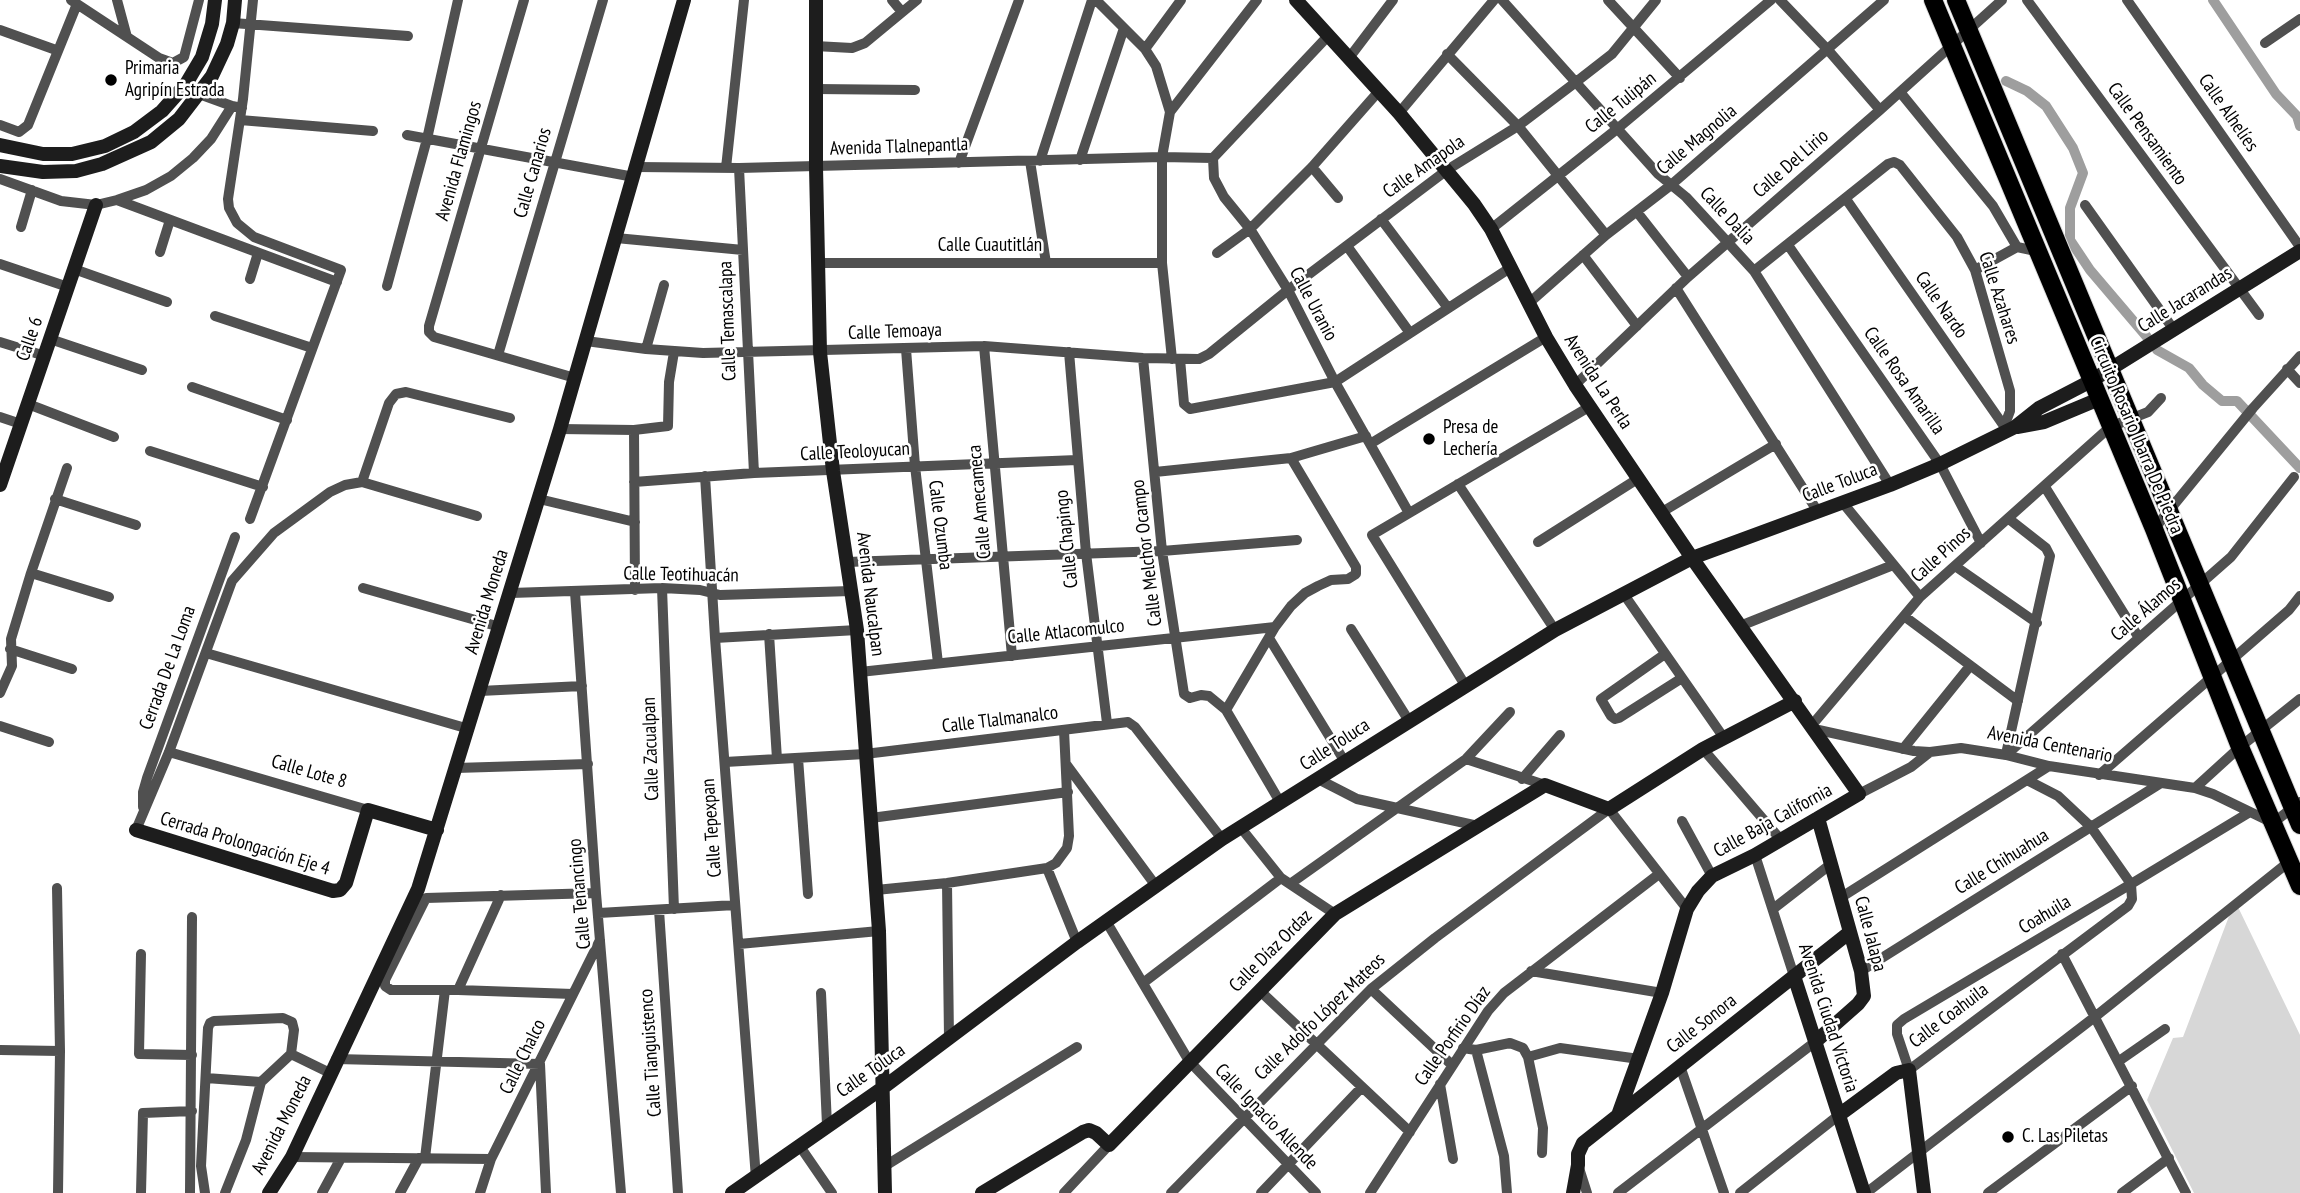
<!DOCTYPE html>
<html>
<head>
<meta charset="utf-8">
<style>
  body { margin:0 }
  canvas { display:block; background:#fff }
</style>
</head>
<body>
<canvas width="2300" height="1193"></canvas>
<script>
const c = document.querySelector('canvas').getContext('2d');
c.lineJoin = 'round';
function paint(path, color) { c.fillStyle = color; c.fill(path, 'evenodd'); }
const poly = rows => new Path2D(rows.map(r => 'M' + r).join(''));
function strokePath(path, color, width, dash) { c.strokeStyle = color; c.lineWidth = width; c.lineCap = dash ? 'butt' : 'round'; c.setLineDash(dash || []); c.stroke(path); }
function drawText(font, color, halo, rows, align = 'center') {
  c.font = font + ' "PT Sans Narrow",sans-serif'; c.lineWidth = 5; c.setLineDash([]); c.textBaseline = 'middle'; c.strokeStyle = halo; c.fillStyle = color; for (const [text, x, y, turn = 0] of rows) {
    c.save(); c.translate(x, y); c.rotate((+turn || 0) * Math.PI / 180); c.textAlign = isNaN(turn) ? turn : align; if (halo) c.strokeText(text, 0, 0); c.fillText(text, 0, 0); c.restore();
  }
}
const green = poly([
  [2238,907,2300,1035,2300,1193,2194,1193,2147,1100,2173,1038,2183,1037,2231,911]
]);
const canal = poly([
  [2213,0,2276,94,2297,116,2300,126],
  [2006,81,2027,91,2046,106,2073,148,2083,173,2070,208,2070,240,2090,270,2147,337],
  [2157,350,2189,368,2203,385,2222,401,2237,401,2300,468]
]);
const street = poly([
  [71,0,159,58,173,63,184,57,199,0],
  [117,0,127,37],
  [524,0,429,326,429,332,434,337,575,378],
  [892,0,902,12],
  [1096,0,1145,49,1156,66,1170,112],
  [1502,0,1658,174,1686,197,1754,271,1890,485],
  [1608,0,1680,78],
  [1780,0,1828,50,1880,110],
  [2027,0,2259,315],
  [2127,0,2300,247],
  [233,23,408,36],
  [0,30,56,50],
  [2265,43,2300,19],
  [815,46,852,48,865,43,917,0],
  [1145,49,1181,0],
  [1447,54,1518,126,1606,235],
  [1349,58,1393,0],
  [816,89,915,90],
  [1900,92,1993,206,2017,247,2036,251],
  [199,94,232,106],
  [1399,113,1494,0],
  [240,120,373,131],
  [0,125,19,132,28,125,77,4],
  [407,135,634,177],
  [1213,158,1214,178,1224,197,1250,229,1288,290,1335,382,1409,513],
  [1213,158,1328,36],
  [1080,160,1124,28],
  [1030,161,1046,263],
  [1040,161,1092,0],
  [959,163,1019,0],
  [637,167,739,168,1162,157,1213,158],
  [1312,167,1338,198],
  [726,168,744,0],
  [739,168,754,473],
  [0,179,61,201,96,205,117,200,146,190,171,176,193,158,211,139,232,106,242,108],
  [1846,199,2006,429],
  [117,200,337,282],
  [2085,205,2174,330],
  [1637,212,1688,277],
  [1381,219,1448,308],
  [21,227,32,190],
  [1491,229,1617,129,1771,0],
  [616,238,743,250],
  [1788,245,1940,464,1981,543],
  [1347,246,1410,333],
  [160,252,170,220],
  [1217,253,1250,229,1312,167,1379,91],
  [1583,255,1637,326],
  [817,263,1162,263],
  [0,264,68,287],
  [74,269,167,302],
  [1975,270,2017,247],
  [1754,271,1888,164,1894,162,1900,165,1957,237,1975,270,2010,391,2010,411,2004,427],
  [250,279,258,253],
  [387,286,427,139,458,0],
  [1676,288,1818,512],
  [1529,303,1606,235,1671,185,1884,0],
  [215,316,312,348],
  [50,339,142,370],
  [586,341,646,349,703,353,984,346,1143,358,1199,359,1209,354,1288,290,1447,170,1518,126,1576,82,1612,54,1656,0],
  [0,342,45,356],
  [984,346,1012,656],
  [646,349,664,285],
  [906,349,915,466,938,663],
  [1069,352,1086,553,1107,723],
  [498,355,603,0],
  [1143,358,1162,551,1184,694,1190,698,1201,695,1209,696,1226,710,1280,802],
  [1172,359,1162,263,1162,157,1170,112,1257,0],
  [1180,359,1184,404,1190,409,1335,382,1510,268],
  [2287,369,2300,383],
  [1575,385,1688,277,1880,110,2002,0],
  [192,387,287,420],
  [28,404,114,437],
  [0,417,21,424],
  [560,429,634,430,668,426,669,382,674,352],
  [634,430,635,590],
  [1370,444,1546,337],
  [150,451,263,487],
  [1155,472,1291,458,1366,436],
  [705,476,715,638,756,1178],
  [362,482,389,403,396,394,406,392,510,418],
  [634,482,754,473,1077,460],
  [1458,484,1555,630],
  [2045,487,2139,638],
  [55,499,136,525],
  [539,499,635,522],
  [1843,503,1920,597],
  [1662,512,1776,444],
  [250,519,341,270,254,237,237,223,229,208,228,199,243,99,253,0],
  [2154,529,2253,408,2300,356],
  [1538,542,1639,478],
  [847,562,1162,551,1297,540],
  [1955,566,2037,623],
  [31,573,109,597],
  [363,588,500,627],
  [662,588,674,909],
  [575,592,596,893,621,1193],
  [511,593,662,588,700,590,720,595,851,591],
  [1623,593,1724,738],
  [1904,616,2018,701],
  [1740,626,1893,565],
  [1351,629,1409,721],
  [769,634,777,759],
  [715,638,857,630],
  [1269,638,1345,762],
  [10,649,72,669],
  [206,653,469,729],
  [1665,654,1601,699,1611,716,1615,719,1619,718,1682,678],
  [860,672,1275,627],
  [1465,685,1372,535,1589,407],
  [480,691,582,686],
  [0,693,12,666,11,639,31,573,67,468],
  [1226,710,1275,627,1291,606,1305,593,1318,586,1331,580,1348,579,1356,574,1356,567,1291,458],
  [1812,725,1920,597,2110,427,2148,412,2161,398],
  [0,726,49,742],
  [1814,729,1914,751,1930,752,1961,748,2006,755,2049,766,2195,788,2213,794,2273,823,2300,802],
  [1703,749,1781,840],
  [1903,749,1970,666],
  [169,752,368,810],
  [2006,754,2050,556,2046,548,2009,519],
  [2006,755,2231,557,2294,477],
  [798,758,808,894],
  [1466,759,1545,785],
  [725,762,865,754,1128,722,1135,727,1222,839],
  [1066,764,1156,886],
  [456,768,588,764],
  [2099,775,2289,610,2300,596],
  [1318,779,1357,799,1478,826],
  [1522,779,1560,735],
  [2027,780,2058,796,2091,827,2131,884,2132,899,2128,906,1909,1070,1897,1034,1897,1025,1904,1019,2131,884,2250,812],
  [2195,788,2240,747,2300,699],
  [1859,794,1911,767,1930,752],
  [143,807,143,792,147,778,235,537],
  [871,818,1068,792],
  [1682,821,1712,876],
  [1241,828,1281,878,1335,914],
  [136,830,169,752,232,581,274,533,330,492,345,485,362,482,477,516],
  [1755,855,1794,976],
  [1047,868,1077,942],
  [947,883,949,1038],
  [1290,884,1466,759,1510,712],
  [57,888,60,1051,58,1193],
  [876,890,947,883,1047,868,1056,863,1067,848,1069,836,1064,730],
  [1840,898,2049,766],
  [1773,909,1831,864],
  [659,910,678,1193],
  [599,913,735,905],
  [1106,921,1189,1061,1316,1193],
  [739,944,879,931],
  [141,954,139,1054,192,1055],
  [2062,954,2186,1193],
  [1531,971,1662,993],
  [1861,971,2161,783],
  [1143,983,1281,878],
  [1371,989,1452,1065],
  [458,990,501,895],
  [1259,990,1410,1132],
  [821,993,827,1125],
  [573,994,458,990,391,990,385,986,385,980,426,898,596,893],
  [1463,1048,1476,1050,1510,1043,1523,1048,1528,1057,1543,1128,1542,1153],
  [0,1050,60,1051],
  [1476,1050,1504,1156,1507,1193],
  [291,1054,330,1073],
  [1528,1057,1560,1048,1639,1059],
  [336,1059,540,1064,546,1193],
  [2119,1061,2165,1029],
  [1680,1066,1724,1193],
  [206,1078,261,1082],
  [1440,1084,1453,1159],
  [799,1145,832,1193],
  [292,1157,491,1159],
  [425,1158,445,990],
  [885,1166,1077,1047],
  [1579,1168,1587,1193],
  [141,1193,143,1113,192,1111],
  [190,1193,192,917],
  [205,1193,201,1166,208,1028,210,1023,214,1021,283,1018,292,1022,294,1030,291,1054,261,1082],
  [225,1193,246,1140,261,1082],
  [322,1193,341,1158],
  [400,1193,419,1158],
  [480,1193,491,1159,600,940],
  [1064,1193,1109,1145],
  [1171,1193,1371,989,1435,938,1609,809,1687,909],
  [1261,1193,1362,1087],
  [1370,1193,1488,1011,1504,993,1659,874],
  [1618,1193,1815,1042],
  [1740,1193,1839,1115],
  [1866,1193,2096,1016,2290,861],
  [1988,1193,2132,1086],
  [2122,1193,2169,1158]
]);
const secondary = poly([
  [816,0,816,167,820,352,833,471,857,630,879,931,885,1193],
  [1296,0,1399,113,1474,204,1491,229,1546,337,1575,385,1692,558,1859,794,1755,855,1712,876,1698,891,1687,909,1662,993,1618,1115],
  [0,145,43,154,72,154,105,146,134,132,162,111,186,84,202,57,212,24,215,0],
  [0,166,43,172,76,171,102,164,151,142,179,119,212,76,227,44,233,23,235,0],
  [2017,427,2044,422,2099,399],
  [0,485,96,205],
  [136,830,333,891,340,890,346,883,368,810,437,830],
  [1794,976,1864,1193],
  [1815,1042,1858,1004,1864,996,1861,971,1818,818],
  [1839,1115,1896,1073,1909,1070,1924,1193],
  [269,1193,292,1157,418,889,560,429,684,0],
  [732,1193,884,1087,1077,942,1222,839,1555,630,1692,558,1890,485,1940,464,2015,427,2039,408,2091,381,2300,251],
  [982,1193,1083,1132,1089,1130,1096,1133,1109,1145,1335,914,1478,826,1545,785,1609,809,1703,749,1795,701],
  [1573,1193,1578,1165,1578,1154,1583,1143,1850,932]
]);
const primary = poly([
  [1933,0,2154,529,2240,747,2300,886],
  [1956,0,2300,825]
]);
const markers = [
  [111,80,7,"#000"],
  [1429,439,7,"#000"],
  [2008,1137,7,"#000"]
];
const poiNames = [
  ["Primaria",125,69],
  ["Agripín Estrada",125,91],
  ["Presa de",1443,428],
  ["Lechería",1443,450],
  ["C. Las Piletas",2022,1137]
];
const streetNames = [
  ["Calle Tulipán",1621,103,-39],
  ["Calle Alhelíes",2228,113,55],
  ["Calle Pensamiento",2147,134,54],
  ["Calle Magnolia",1697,140,-40],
  ["Avenida Tlalnepantla",899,147,-2],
  ["Avenida Flamingos",459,161,-74],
  ["Calle Del Lirio",1791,164,-41],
  ["Calle Amapola",1424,167,-35],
  ["Calle Canarios",533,173,-74],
  ["Calle Dalia",1727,216,47],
  ["Calle Cuautitlán",990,246],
  ["Calle Azahares",1999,298,72],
  ["Calle Jacarandas",2185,300,-32],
  ["Calle Uranio",1313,304,62],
  ["Calle Nardo",1941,305,55],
  ["Calle Temascalapa",728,321,-92],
  ["Calle Temoaya",895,332,-2],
  ["Calle 6",30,339,-71],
  ["Calle Rosa Amarilla",1904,381,55],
  ["Avenida La Perla",1598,382,57],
  ["Circuito Rosario Ibarra De Piedra",2136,435,67],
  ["Calle Teoloyucan",855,452,-3],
  ["Calle Toluca",1840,483,-21],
  ["Calle Amecameca",980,502,-95],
  ["Calle Ozumba",940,525,83],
  ["Calle Chapingo",1067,539,-96],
  ["Calle Melchor Ocampo",1147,553,-97],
  ["Calle Pinos",1941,555,-42],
  ["Calle Teotihuacán",681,575,1],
  ["Avenida Naucalpan",870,594,83],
  ["Avenida Moneda",487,602,-73],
  ["Calle Álamos",2146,610,-41],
  ["Calle Atlacomulco",1066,632,-6],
  ["Cerrada De La Loma",168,668,-70],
  ["Calle Tlalmanalco",1000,720,-7],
  ["Calle Toluca",1335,745,-33],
  ["Avenida Centenario",2050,745,11],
  ["Calle Zacualpan",651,749,-92],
  ["Calle Lote 8",309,772,16],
  ["Calle Baja California",1773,821,-29],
  ["Calle Tepexpan",712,828,-94],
  ["Cerrada Prolongación Eje 4",245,844,17],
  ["Calle Chihuahua",2002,862,-32],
  ["Calle Tenancingo",580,894,-95],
  ["Coahuila",2045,915,-31],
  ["Calle Jalapa",1870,934,75],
  ["Calle Díaz Ordaz",1271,951,-45],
  ["Calle Coahuila",1949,1016,-37],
  ["Calle Adolfo López Mateos",1320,1017,-44],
  ["Avenida Ciudad Victoria",1828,1018,72],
  ["Calle Sonora",1702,1024,-38],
  ["Calle Porfirio Díaz",1453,1036,-55],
  ["Calle Tianguistenco",651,1053,-94],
  ["Calle Chalco",523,1057,-64],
  ["Calle Toluca",871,1071,-35],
  ["Calle Ignacio Allende",1266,1117,46],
  ["Avenida Moneda",282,1125,-63]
];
paint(green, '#d7d7d7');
strokePath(canal, '#9e9e9e', 10);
strokePath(primary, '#dbdbdb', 20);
strokePath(street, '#505050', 10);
strokePath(secondary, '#1d1d1d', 14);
strokePath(primary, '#000', 18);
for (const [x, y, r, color] of markers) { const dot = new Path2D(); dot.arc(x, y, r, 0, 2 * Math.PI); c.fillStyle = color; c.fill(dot); strokePath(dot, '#fff', 2.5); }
drawText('19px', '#000', '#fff', poiNames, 'left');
drawText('19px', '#000', '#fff', streetNames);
</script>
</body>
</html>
